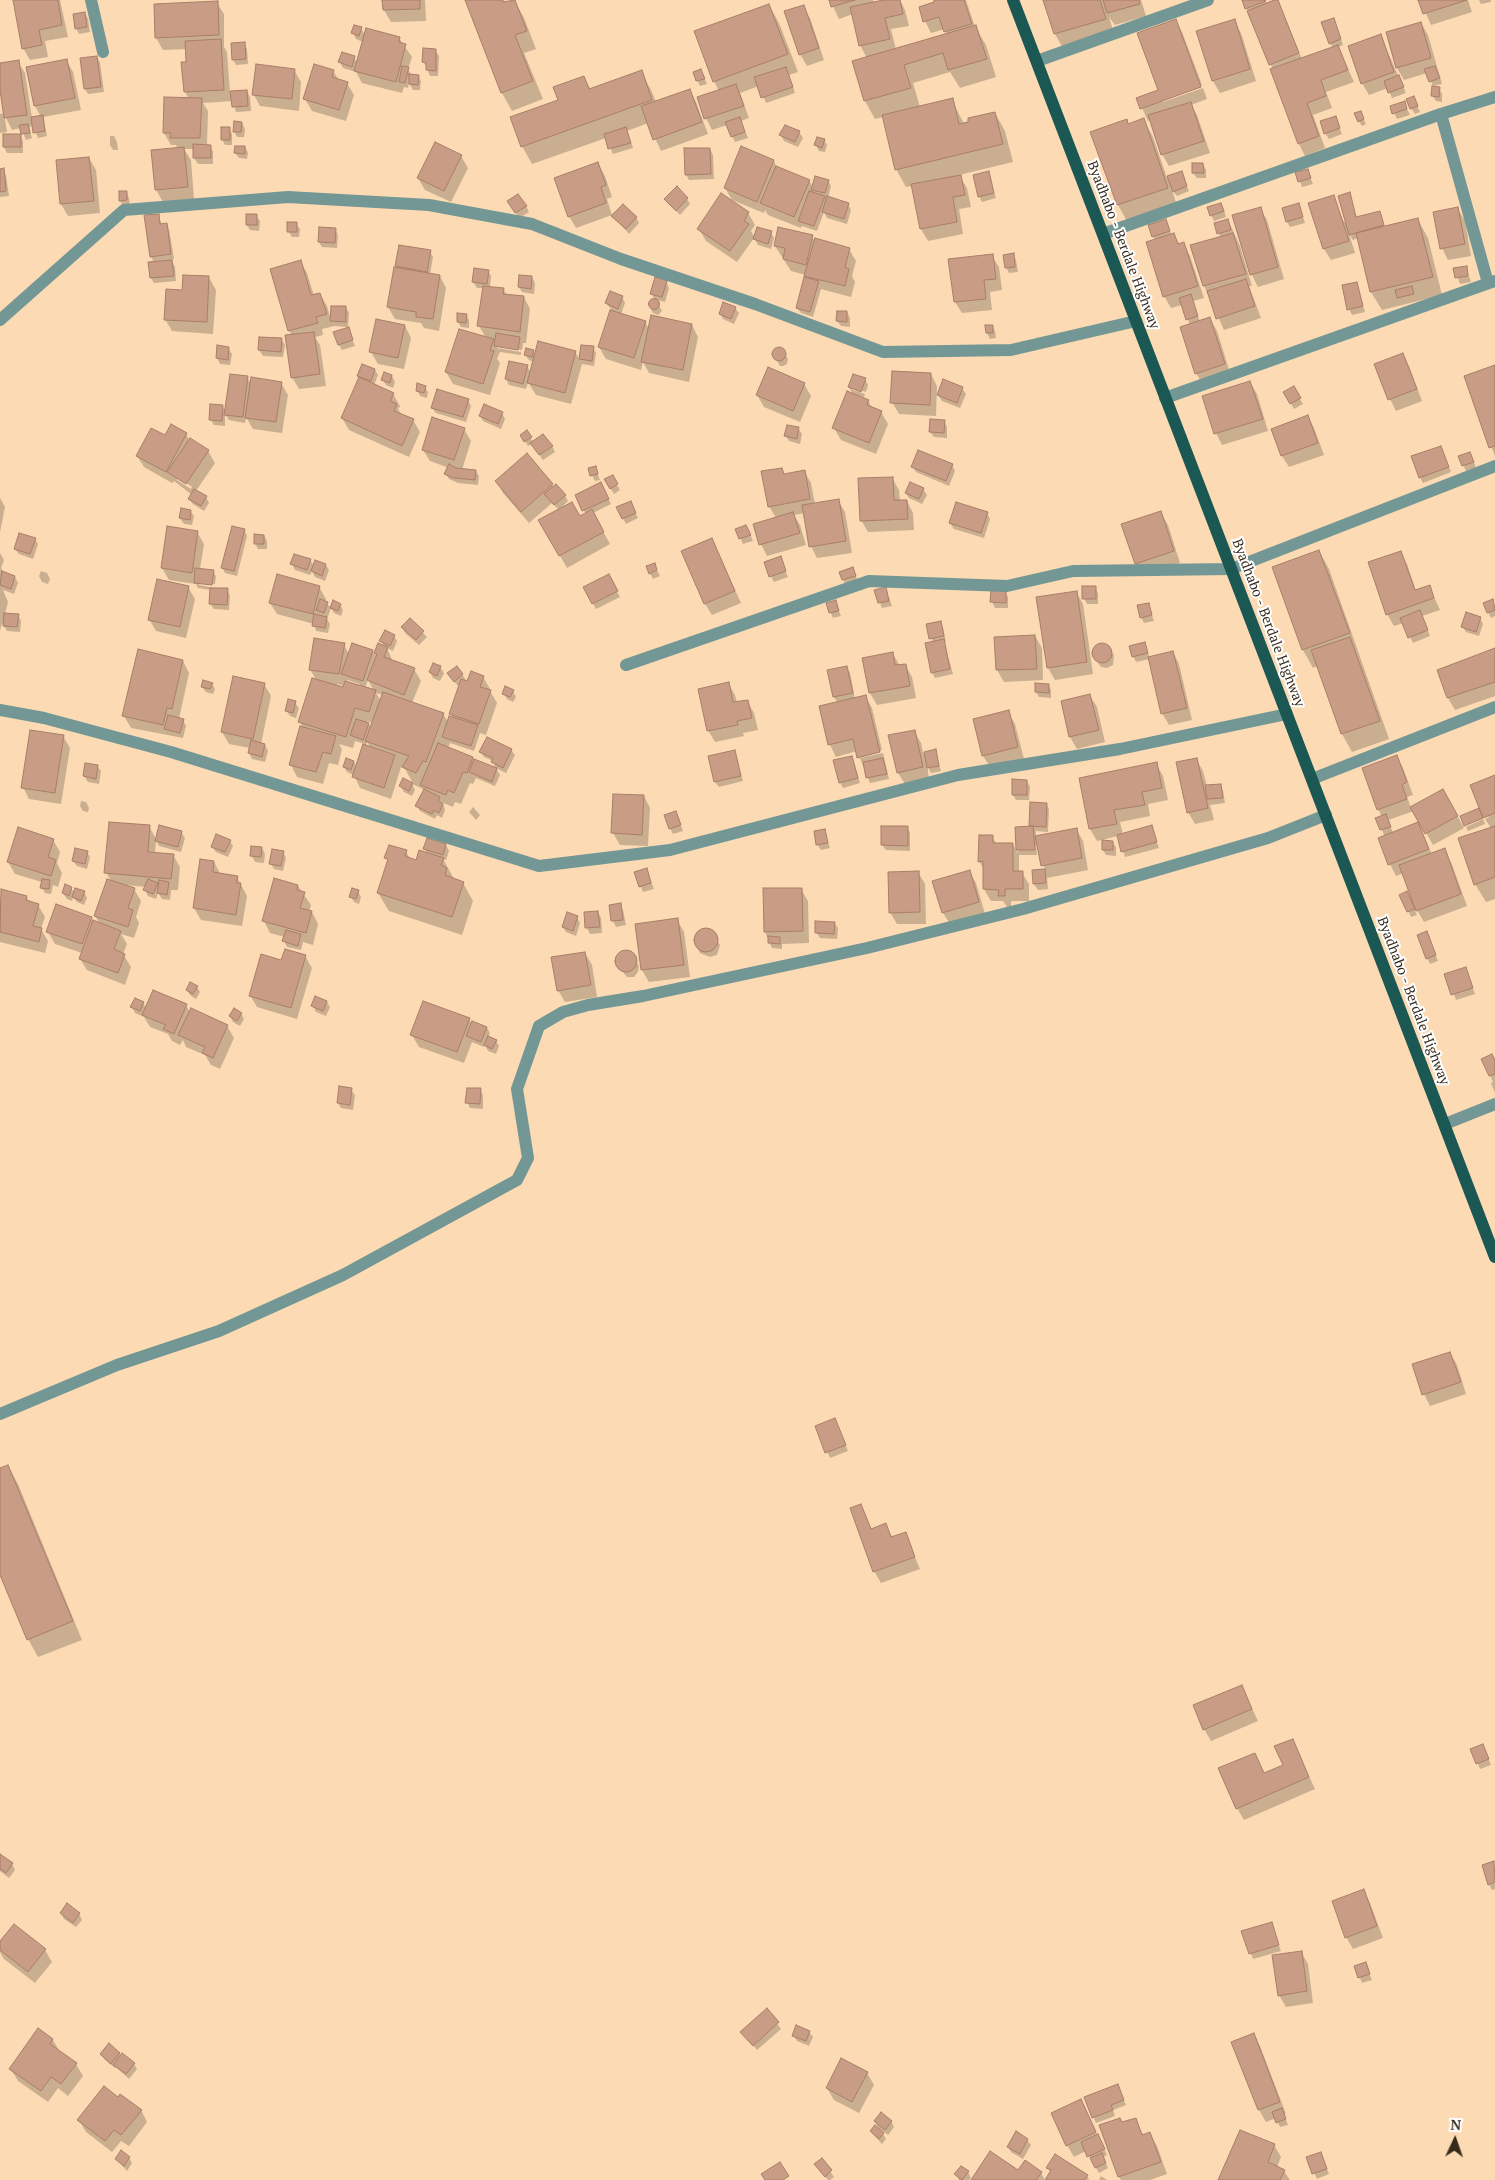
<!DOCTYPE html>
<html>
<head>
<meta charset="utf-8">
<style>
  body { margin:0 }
  #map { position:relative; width:1495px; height:2180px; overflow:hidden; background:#fcdab4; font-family:"PT Serif",serif }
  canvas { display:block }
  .north { position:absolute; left:1430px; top:2115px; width:50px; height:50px; -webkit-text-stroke:4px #fff; paint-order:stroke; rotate:3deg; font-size:14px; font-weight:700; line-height:20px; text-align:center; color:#372a1b }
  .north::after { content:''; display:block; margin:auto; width:18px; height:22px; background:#372a1b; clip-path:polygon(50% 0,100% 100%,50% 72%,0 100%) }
</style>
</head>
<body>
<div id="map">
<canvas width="1495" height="2180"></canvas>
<div class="north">N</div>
</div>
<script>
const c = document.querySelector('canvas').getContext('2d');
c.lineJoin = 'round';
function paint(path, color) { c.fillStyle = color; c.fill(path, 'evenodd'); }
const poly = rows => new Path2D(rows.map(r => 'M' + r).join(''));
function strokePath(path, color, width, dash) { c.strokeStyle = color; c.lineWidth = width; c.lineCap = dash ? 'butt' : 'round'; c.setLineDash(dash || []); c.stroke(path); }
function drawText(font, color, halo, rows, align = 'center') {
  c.font = font + ' "PT Serif",serif'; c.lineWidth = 4; c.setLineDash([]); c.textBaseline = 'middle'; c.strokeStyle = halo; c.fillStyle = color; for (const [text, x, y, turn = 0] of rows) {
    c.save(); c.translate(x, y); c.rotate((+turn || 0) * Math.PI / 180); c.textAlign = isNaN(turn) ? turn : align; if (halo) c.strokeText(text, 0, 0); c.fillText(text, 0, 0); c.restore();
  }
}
const shadow = poly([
  [14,0,60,0,68,37,45,41,48,57,30,60,23,48],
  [383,0,425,0,426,21,391,22,384,10],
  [466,0,504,0,505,3,514,0,524,18,536,49,524,53,543,99,512,111,502,93],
  [830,0,873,0,874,3,900,0,905,10,909,26,891,29,896,50,947,35,945,29,931,33,925,21,936,3,935,0,966,0,975,27,986,45,996,77,960,88,950,72,913,83,920,107,952,100,964,124,995,113,1005,131,1013,162,959,175,967,188,971,207,959,209,963,234,928,241,921,229,912,186,906,187,896,169,883,117,875,119,865,101,854,62,867,58,860,45,853,14,839,19],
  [1044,0,1141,0,1146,16,1115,25,1109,17,1115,37,1065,52,1055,34],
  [1243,0,1265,0,1267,4,1277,0,1302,59,1333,48,1330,43,1336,25,1343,45,1338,47,1354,82,1326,92,1332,108,1313,115,1325,148,1305,156,1299,144,1272,70,1273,70],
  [1420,0,1468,0,1472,12,1431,25],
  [1479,0,1491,0,1491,2,1481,4],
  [217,3,224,14,224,47,227,52,230,93,247,91,250,97,251,111,236,112,233,101,203,103,208,111,207,146,210,146,213,152,213,164,198,164,194,158,195,149,184,149,191,160,194,199,163,202,156,190,178,149,176,145,171,145,164,133,189,99,185,92,187,49,163,50,156,38],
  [769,5,779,23,798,72,789,75,795,93,766,103,759,86,740,93,749,118,741,121,748,138,735,142,727,125,712,130,706,118,699,98,719,91,714,81],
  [803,7,810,18,824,60,807,66,800,54],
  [85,13,88,19,90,32,79,34,76,28],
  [1175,20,1182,32,1202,85,1163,99,1163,102,1203,88,1207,99,1191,105,1197,115,1210,153,1169,166,1162,154,1151,119,1148,121,1138,99,1160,90],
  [1234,21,1241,33,1256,81,1220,93,1213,81,1198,32],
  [1421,23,1428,35,1442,84,1433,86,1427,73,1404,80,1397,68,1387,33],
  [361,28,365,35,399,38,412,57,408,69,411,75,418,76,421,81,420,90,413,90,409,83,408,88,404,87,402,93,362,83,356,72,343,68,340,62,354,58,358,64,363,42,356,39,353,33],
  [1380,35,1406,93,1392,98,1388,88,1369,95,1362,83],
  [244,44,247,49,248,64,236,65,233,59],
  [435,50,439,56,438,76,430,76,424,62],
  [97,57,100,63,104,92,88,94,85,89],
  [66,60,73,72,81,110,43,117,47,136,38,138,33,126,29,127,32,138,26,140,21,128,12,130,6,118,0,81,0,64,18,62,25,73,32,118,41,117,35,106],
  [294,70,301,82,299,111,260,106,254,95],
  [333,71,339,80,347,83,354,95,346,121,312,111,305,99],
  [701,71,707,84,700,86,694,73],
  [641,72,651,90,656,102,689,90,696,102,708,134,661,151,648,123,627,131,633,148,613,154,606,138,532,164,522,146,559,100,584,77,591,90],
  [1439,88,1442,94,1442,102,1436,101,1432,95],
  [1404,103,1410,115,1397,119,1391,107],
  [1416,103,1420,112,1415,114,1411,108],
  [2,113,5,119,7,132,0,133,0,114],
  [1335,117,1342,134,1329,139,1325,133],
  [1363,118,1366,124,1362,126,1359,121],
  [1143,119,1153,137,1167,178,1181,173,1189,191,1177,196,1172,190,1177,206,1128,223,1118,205,1092,133,1126,120,1129,125],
  [242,123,245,129,244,137,237,137,234,131],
  [785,126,799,132,803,138,798,147,784,141,781,135],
  [229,128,232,134,232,145,225,145,222,139],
  [4,135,20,136,23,141,23,153,7,153,4,147],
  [110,136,114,136,117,142,118,150,113,150,110,145],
  [824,140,827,145,825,152,819,151,816,145],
  [245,147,248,153,247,159,239,158,235,153],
  [710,149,713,155,714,179,689,180,686,174],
  [461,156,468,168,451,202,425,190,418,178],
  [89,158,96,170,100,213,68,216,61,204,57,162],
  [774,161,777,168,809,181,813,187,828,181,831,186,828,198,848,204,851,210,847,224,827,218,824,212,817,231,802,226,801,228,768,215,765,210,764,213,732,200,725,188],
  [598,164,605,176,612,197,607,199,612,215,576,228,569,216],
  [1203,164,1206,170,1206,178,1197,178,1193,173],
  [0,170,3,170,6,175,9,196,0,197],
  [1307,170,1313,184,1302,187,1297,173],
  [988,173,996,198,982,202,979,196],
  [126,192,129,198,130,206,123,206,120,201],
  [1349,194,1357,218,1380,212,1385,227,1418,220,1428,238,1442,295,1382,310,1371,292,1358,238,1353,240,1349,234,1355,253,1331,260,1324,249,1333,196,1344,222,1346,221],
  [665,199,687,199,690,204,680,215],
  [1299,205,1305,223,1290,227,1287,222],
  [526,206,529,212,519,218,512,207],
  [1260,208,1267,220,1284,279,1258,287,1252,275,1234,216],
  [1458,209,1465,221,1471,256,1448,260,1442,248],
  [1224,210,1226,217,1214,221,1211,215],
  [748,213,755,225,751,231,755,238,771,233,774,238,771,249,758,245,754,238,737,262,706,241,699,229],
  [158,215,162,225,166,224,169,229,174,259,171,260,175,267,176,281,154,283,151,278,154,262,151,257],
  [256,216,260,221,259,231,250,230,247,225],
  [613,216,636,217,639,223,629,234],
  [1228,220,1240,246,1252,286,1249,286,1261,318,1224,330,1204,286,1221,238,1215,223],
  [1166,221,1172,236,1174,235,1180,245,1183,244,1190,256,1204,298,1193,301,1200,322,1210,319,1217,331,1231,376,1203,385,1196,373,1190,325,1182,305,1171,308,1164,296,1156,241,1153,236],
  [296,224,300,229,299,237,292,237,288,231],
  [335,229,338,235,337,248,322,247,319,242],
  [812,236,814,240,849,249,856,261,852,276,855,282,851,297,821,289,813,317,801,313,797,308,808,280,806,275,791,271,775,246],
  [430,252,433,257,430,274,440,276,446,288,439,331,424,328,421,323,395,319,388,307,399,269,397,266],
  [1013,255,1016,260,1018,272,1009,273,1006,267],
  [992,256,999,267,1002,290,990,292,992,310,962,313,955,302],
  [300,261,307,273,314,296,320,294,327,306,331,320,346,308,349,313,348,327,334,326,322,329,323,335,315,337,320,345,326,386,299,389,292,377,292,336,289,330],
  [1466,267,1471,282,1460,284,1455,269],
  [488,271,491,276,490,288,503,289,507,295,524,297,530,309,526,343,523,343,522,350,497,346,497,348,521,352,521,355,500,352,497,359,500,363,490,395,453,384,446,372,486,338,479,326,484,288,477,288,473,282],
  [532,277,535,283,534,294,522,292,519,287],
  [209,278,216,290,213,334,172,331,165,319,183,291],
  [666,282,669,288,665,302,655,299,662,311,658,315,653,313,650,307,651,302,656,301,651,293],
  [1356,283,1365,312,1352,315,1349,309],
  [622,297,625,303,621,314,645,322,649,329,692,325,698,337,689,382,649,373,643,362,641,370,606,359,599,347,611,309,606,303],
  [735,308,739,313,734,324,723,319,720,314],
  [847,312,850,318,850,327,841,326,837,321],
  [466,315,469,320,469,328,461,327,458,322],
  [405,326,411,338,404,369,378,364,371,352],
  [987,326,992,326,995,331,996,338,990,339,987,333],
  [348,329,355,346,342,350,339,345],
  [281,339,285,345,283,357,263,356,259,350],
  [582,346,593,348,596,353,594,366,582,364,571,404,536,395,528,382,526,389,509,385,506,379,510,362,527,366,531,373,534,362,529,360,525,355,533,351,536,355,575,352,580,360],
  [228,348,232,354,230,365,220,364,217,358],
  [782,350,788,359,787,364,783,366,780,366,774,354,775,351],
  [1402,354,1409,366,1422,401,1396,411,1390,399],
  [1495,366,1495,456,1465,377],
  [375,370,378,375,374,385,393,394,400,406,398,409,402,416,413,420,420,432,409,457,349,430,342,418,360,378,359,376],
  [931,374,937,386,936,416,899,414,892,402],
  [392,376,395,382,393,388,386,385,382,379],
  [247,377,251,384,281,383,288,395,282,433,253,429,246,417,245,423,229,420,225,414,225,426,214,425,211,420,222,406,226,412],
  [865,379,868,385,866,392,852,387,852,390,865,394,864,397,853,394,849,387],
  [1250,382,1257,394,1268,431,1222,445,1216,433],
  [804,384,811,396,800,422,764,407,757,395],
  [425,387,428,392,427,398,420,396,417,390],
  [962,388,966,394,960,408,942,401,938,395],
  [1293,388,1303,404,1294,409,1285,392],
  [468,400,471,406,466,422,436,413,432,408],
  [868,401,873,409,881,412,888,424,876,454,841,440,834,428],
  [502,413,505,419,501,429,483,421,480,416],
  [1308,417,1314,428,1324,455,1289,467,1282,456],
  [944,421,947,427,947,438,934,437,930,432],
  [798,428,802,434,800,444,789,441,786,436],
  [464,429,471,441,462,470,476,471,479,476,478,485,458,483,449,479,446,474,449,468,430,461,423,450],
  [186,434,190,441,208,451,215,463,196,491,206,497,209,503,204,511,193,504,189,499,192,495,174,481,172,483,144,467,137,456,165,437],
  [177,477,192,487,191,489,177,480],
  [530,437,533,442,552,446,555,452,543,460,532,444,528,446,525,441],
  [1441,447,1451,472,1423,483,1420,477],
  [527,455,554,487,565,496,568,501,560,509,579,518,586,514,576,496,603,489,611,504,593,513,610,544,567,568,540,520,559,510,552,503,529,523,503,493,496,481],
  [1460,457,1473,459,1476,468,1466,471],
  [952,465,955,471,949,486,916,472,913,467],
  [595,468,600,480,595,481,589,469],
  [781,469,785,475,804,471,811,483,815,504,838,500,845,512,852,553,817,558,811,546,805,513,794,515,800,525,806,545,767,556,761,544,776,518,769,506],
  [612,476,620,490,614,494,606,480],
  [892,478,899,490,900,502,907,501,913,513,914,530,868,532,861,520],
  [923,489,927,495,922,504,909,498,906,493],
  [0,498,5,507,0,532],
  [617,508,633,508,638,518,626,524],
  [190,511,194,516,192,525,184,524,180,518],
  [987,513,990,519,984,538,954,529,950,523],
  [1161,513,1168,525,1180,563,1143,575,1136,563],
  [244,530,247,536,237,576,225,573,222,567],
  [737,530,749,532,753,541,743,544],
  [197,532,204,544,200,569,213,571,216,576,215,584,199,582,199,585,227,590,230,595,229,610,214,609,210,603,211,590,198,588,196,584,169,580,162,568],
  [264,536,267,541,267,549,258,549,255,543],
  [35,539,38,544,33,559,19,554,15,549],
  [712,540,741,603,712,615,705,604],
  [1319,551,1329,569,1389,739,1352,752,1342,734,1318,666,1313,668,1303,650,1273,568],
  [1401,552,1407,564,1416,591,1429,586,1440,610,1422,616,1430,636,1413,643,1404,623,1394,626,1387,614],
  [0,553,4,560,1,568,4,573,15,577,18,583,14,594,3,590,8,602,5,614,18,615,21,621,20,632,7,631,2,623,0,631],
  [780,558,788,577,774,582,771,576],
  [310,560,314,566,326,565,329,570,325,581,315,577,312,571,310,575,295,570,292,564],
  [654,564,660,576,653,579,650,573],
  [41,571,47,573,50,579,48,584,42,582,39,576],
  [855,574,858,581,846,585,843,580],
  [608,576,620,597,596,609,585,588],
  [188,587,195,599,186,638,156,631,149,619],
  [319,587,326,599,325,602,331,608,327,619,330,624,328,633,316,631,314,624,277,614,270,603],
  [1095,588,1098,593,1098,604,1087,604,1084,598],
  [886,589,892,606,882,608,876,591],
  [1005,592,1008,597,1008,608,995,608,992,602],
  [1076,592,1083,604,1093,674,1055,680,1048,668],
  [1492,601,1495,606,1495,616,1491,618,1488,612],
  [835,602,841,616,833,618,827,604],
  [1148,604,1154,621,1144,623,1141,617],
  [340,605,343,610,341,616,334,613,331,608],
  [1480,618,1483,624,1479,636,1466,632,1463,627],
  [410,619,427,637,419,645,405,633,402,627],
  [940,622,943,628,946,642,944,642,953,674,935,678,932,672,933,643,928,625],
  [394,636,397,641,393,651,387,648,393,662,414,669,421,681,412,703,443,714,448,722,453,718,450,714,460,684,458,686,448,674,457,667,466,680,464,681,468,683,483,677,490,689,490,691,497,703,486,735,480,733,474,751,450,743,448,748,496,769,493,761,484,757,481,752,511,750,515,755,506,773,496,768,500,775,495,786,476,778,473,784,470,783,461,804,455,802,453,807,443,803,445,810,442,818,437,815,435,819,420,811,417,806,425,790,412,784,415,790,412,796,404,792,400,786,403,780,414,785,405,769,401,767,391,799,360,788,354,775,347,772,344,767,354,762,357,767,365,744,355,741,353,748,339,744,342,749,338,765,329,763,323,784,297,777,291,765,303,728,300,722,316,680,310,669,344,645,349,654,373,651,375,655,379,645,385,647,381,641],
  [347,680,360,684,360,686,346,682],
  [368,680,374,691,365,688],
  [337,684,345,686,344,688,337,686],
  [376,693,383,695,381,701],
  [367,721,373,723,371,728],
  [367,742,371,748,366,746],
  [1035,636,1042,648,1043,680,1004,682,997,670],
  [1100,643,1106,645,1114,655,1113,665,1107,668,1101,667,1092,654,1095,646],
  [1144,644,1150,658,1173,652,1179,664,1192,720,1169,725,1162,713,1150,659,1136,662,1133,656],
  [1495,650,1495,696,1455,710,1448,698,1438,670],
  [893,654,900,666,905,665,912,677,916,698,877,705,870,693],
  [183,661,189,673,179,719,183,720,186,726,183,738,131,728,124,716],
  [440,667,444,673,440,681,433,678,430,672],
  [846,667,850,673,855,699,865,696,872,708,882,750,860,756,860,758,883,753,889,779,870,783,857,751,836,757,830,745,820,707,838,703,834,697,828,671],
  [728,683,735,695,737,703,747,701,754,713,758,730,743,733,744,736,715,742,708,730],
  [212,684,215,689,213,694,206,692,202,687],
  [264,684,271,696,261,744,265,745,268,751,265,762,252,759,249,753,250,748,229,744,222,732],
  [1048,685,1051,690,1051,698,1039,697,1036,692],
  [513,691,516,697,513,702,507,699,504,694],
  [1090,696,1097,707,1105,742,1077,749,1070,737,1062,702],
  [295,703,299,708,296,718,290,716,286,710],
  [1008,712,1015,724,1024,759,990,767,983,756],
  [914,731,921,743,923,753,935,751,941,771,931,773,927,765,929,779,905,784,898,773],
  [63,736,70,748,61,804,29,799,23,787],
  [734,751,743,781,719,787,715,782],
  [1396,756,1403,768,1413,795,1407,797,1411,808,1443,790,1464,828,1433,845,1414,811,1388,820,1393,833,1417,824,1432,854,1444,850,1451,862,1467,906,1424,922,1417,910,1404,873,1396,876,1390,864,1385,837,1377,819,1382,817,1378,809],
  [852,757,860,783,843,788,840,782],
  [1196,759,1203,771,1207,787,1220,786,1223,791,1225,803,1210,805,1214,820,1195,824,1188,812],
  [1156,764,1163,776,1168,800,1148,804,1150,816,1120,822,1123,835,1151,827,1159,848,1125,857,1118,836,1097,841,1090,829],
  [97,766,101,771,99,784,88,782,84,776],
  [1495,777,1495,899,1486,902,1475,884,1491,828,1485,819,1489,817,1488,815,1465,824,1484,816],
  [1027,781,1030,787,1029,800,1016,800,1013,795],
  [644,796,650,808,648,846,620,845,613,833],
  [81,801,86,802,89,808,88,812,83,811,80,806],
  [1031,803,1046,804,1049,809,1048,832,1036,831,1036,837,1076,829,1083,841,1088,870,1047,878,1048,889,1038,890,1034,884,1033,872,1045,870,1038,845,1036,845,1037,855,1019,855,1019,873,1022,873,1029,884,1029,901,1011,901,1011,907,1007,907,1003,901,991,901,984,889,984,869,979,861,992,837,997,844,1013,845,1018,853,1016,828,1030,828],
  [473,807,480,815,476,820,469,812],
  [676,813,683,831,673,834,670,828],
  [1483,819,1485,824,1468,831,1466,827],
  [149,826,156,839,181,832,185,838,181,852,159,846,156,840,155,854,173,855,180,867,178,890,171,890,170,900,162,899,158,893,156,899,148,896,145,890,146,887,126,885,134,889,141,901,136,917,139,923,134,938,121,934,127,944,123,954,131,967,125,985,87,970,80,959,82,953,55,944,48,932,91,918,93,921,100,924,95,916,111,881,106,872],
  [907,827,910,833,910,851,886,850,882,845],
  [824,830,830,848,821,850,817,844],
  [53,840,60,852,57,863,62,873,58,887,53,885,51,894,45,893,42,888,42,882,15,874,8,862],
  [428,840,446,845,449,851,446,860,443,859,453,877,453,879,463,883,473,901,462,935,389,911,378,893,388,862,386,858,406,851,410,859,417,861,427,854,425,849],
  [230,841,233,846,228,857,216,852,212,847],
  [1112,842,1116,847,1116,856,1106,855,1103,850],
  [262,848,265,854,264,863,255,862,252,856],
  [87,852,90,857,87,869,77,866,73,861],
  [283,852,286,858,283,871,274,869,271,864],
  [214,862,221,875,237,877,247,896,242,926,201,920,194,908],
  [647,870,654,889,643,892,636,873],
  [969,871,976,883,985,914,950,924,943,913],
  [918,872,925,884,926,924,897,924,890,912],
  [298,886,311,905,309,912,312,912,318,924,313,945,303,942,301,950,287,947,284,941,285,937,270,933,264,921],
  [71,888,75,894,84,892,87,898,84,905,77,902,73,897,72,901,67,899,63,893],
  [801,889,808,901,809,943,782,944,782,949,772,948,765,932],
  [2,891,26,897,30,902,38,905,45,917,41,929,48,941,45,953,0,942,0,900],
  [358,891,361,897,359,904,354,902,351,897],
  [1401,895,1409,898,1417,915,1411,917],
  [620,905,623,910,626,925,616,927,613,921,610,906],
  [598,912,601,918,602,933,590,934,587,928,586,913],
  [577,917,580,923,576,936,566,932,563,927],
  [677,920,684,932,690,977,649,982,642,970,637,925],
  [834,923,838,928,837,939,820,938,817,933],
  [703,929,710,930,720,945,717,955,710,957,700,953,697,947,695,940,697,933],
  [1427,933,1438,961,1430,964,1427,958],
  [585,953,592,965,597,997,565,1002,558,990],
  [621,953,630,953,639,966,638,972,634,977,627,977,616,964,617,958],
  [305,956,312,968,297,1019,257,1007,250,995],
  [1465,968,1475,994,1456,1000,1446,975],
  [197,987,200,992,196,999,190,995,187,990],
  [327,1002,330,1007,326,1016,316,1012,313,1006],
  [143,1003,146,1008,186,1005,190,1012,227,1026,234,1038,220,1069,211,1065,205,1055,186,1047,183,1040,180,1045,172,1041,168,1034,150,1027,144,1017,135,1013,132,1007],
  [241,1014,244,1019,240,1026,233,1022,230,1016],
  [469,1019,472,1025,487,1028,490,1033,488,1037,496,1041,499,1046,496,1054,488,1051,485,1045,484,1047,472,1042,464,1063,419,1047,412,1035],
  [1483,1059,1495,1061,1495,1093,1491,1083,1493,1082],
  [480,1089,483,1095,483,1109,470,1108,467,1102],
  [351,1090,355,1095,353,1110,341,1108,338,1103],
  [1450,1353,1457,1365,1466,1394,1430,1406,1424,1394],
  [837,1425,848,1451,830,1458,816,1426],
  [8,1466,18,1484,82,1640,38,1657,28,1639,0,1572,0,1469],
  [861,1506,872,1530,885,1525,893,1538,905,1534,920,1569,881,1583,874,1571],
  [1242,1687,1258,1721,1211,1741,1204,1729],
  [1292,1740,1315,1789,1244,1820,1237,1808,1254,1754,1265,1774,1284,1766],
  [1483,1745,1491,1765,1480,1769,1472,1749],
  [0,1856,12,1864,15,1870,9,1878,0,1871],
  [1494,1863,1495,1889,1492,1890,1489,1884],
  [1364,1891,1370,1903,1383,1938,1353,1949,1346,1937],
  [61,1913,79,1914,82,1920,76,1927,64,1919],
  [1271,1924,1281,1951,1253,1959,1243,1932],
  [0,1943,45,1950,52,1962,35,1983,4,1959,0,1952],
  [1301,1952,1308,1964,1313,2003,1286,2007,1279,1995],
  [1365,1964,1372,1980,1362,1983,1356,1967],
  [767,2010,781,2029,757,2050,742,2032],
  [809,2032,813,2037,809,2046,797,2041,794,2036],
  [1253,2034,1260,2046,1286,2114,1284,2114,1288,2125,1280,2127,1276,2118,1266,2122,1259,2110,1233,2042],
  [53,2040,60,2052,76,2064,83,2076,68,2096,58,2088,48,2102,18,2081,11,2069],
  [119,2053,121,2057,134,2064,137,2069,129,2079,116,2067,115,2068,105,2060,101,2054],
  [867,2073,874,2085,859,2113,834,2100,827,2088],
  [1120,2091,1126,2105,1113,2110,1115,2116,1096,2123,1085,2098],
  [1081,2100,1107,2155,1103,2157,1108,2168,1099,2173,1086,2151,1074,2157,1067,2145],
  [141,2110,147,2122,129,2146,121,2141,112,2152,86,2132,79,2120],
  [1135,2119,1144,2136,1150,2134,1157,2146,1167,2174,1150,2180,1121,2180,1119,2177,1122,2124],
  [891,2121,894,2127,888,2135,880,2129,886,2139,882,2144,871,2132,881,2132,875,2122],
  [1027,2140,1031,2145,1023,2159,1011,2152,1008,2147],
  [1274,2145,1281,2157,1277,2167,1284,2171,1290,2180,1220,2180],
  [1321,2153,1329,2174,1317,2179,1308,2158],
  [129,2158,132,2163,127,2171,116,2159],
  [822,2160,834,2177,830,2180,828,2180,819,2170],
  [1048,2168,1087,2175,1089,2180,1046,2180,1051,2173],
  [968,2172,971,2178,969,2180,959,2180,956,2174],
  [1019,2172,1041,2173,1045,2180,972,2180],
  [1101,2176,1107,2180,1099,2180]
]);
const building = poly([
  [13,0,58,0,62,25,39,30,42,45,22,49,13,0],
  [382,0,420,0,420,9,383,10,382,0],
  [465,0,502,0,503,2,515,0,527,31,515,35,533,81,501,93,465,0],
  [829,0,855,0,831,7,829,0],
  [883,0,900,0,903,14,885,18,890,39,859,46,850,7,883,0],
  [934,0,964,0,972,24,944,32,939,17,923,22,919,7,934,2,934,0],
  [1043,0,1100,0,1106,19,1054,34,1043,0],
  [1103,0,1139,0,1140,4,1107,13,1103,0],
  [1242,0,1265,0,1266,1,1245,9,1242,0],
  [1274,0,1278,0,1299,53,1269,65,1247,11,1274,0],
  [1418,0,1467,0,1423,14,1418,0],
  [218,1,219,35,155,38,154,4,218,1],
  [769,4,788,54,713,82,694,31,769,4],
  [804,5,819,48,799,55,784,11,804,5],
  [85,12,87,27,75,29,73,14,85,12],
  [1334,18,1341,39,1329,44,1321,22,1334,18],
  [1176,19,1201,87,1140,109,1136,98,1158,90,1137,33,1176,19],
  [1235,19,1250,69,1212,81,1196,31,1235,19],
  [1421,22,1431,58,1396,68,1386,32,1421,22],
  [354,25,362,27,359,36,351,33,354,25],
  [976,25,987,59,948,70,943,53,904,65,911,88,864,101,852,61,976,25],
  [366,28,400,37,399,42,406,44,396,82,354,71,366,28],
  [1381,34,1394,72,1361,84,1348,46,1381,34],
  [221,39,224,90,184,92,181,62,186,62,185,41,221,39],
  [245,42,246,59,232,60,231,43,245,42],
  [1338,45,1348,70,1321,80,1326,96,1307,103,1319,136,1298,144,1270,69,1338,45],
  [423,48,436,49,436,71,426,70,426,63,422,62,423,48],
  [342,52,355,56,352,67,338,62,342,52],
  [97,56,101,87,84,89,80,58,97,56],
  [67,59,75,98,34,106,26,67,67,59],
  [19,60,27,115,4,118,0,90,0,63,19,60],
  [256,64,295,69,292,99,252,95,256,64],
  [314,64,334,70,332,77,348,82,339,110,303,99,314,64],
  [402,66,409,67,405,83,399,82,402,66],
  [1435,66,1440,78,1429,82,1424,69,1435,66],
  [786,67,793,87,761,98,754,77,786,67],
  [701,69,705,79,696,81,693,72,701,69],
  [642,70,652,100,521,147,510,117,558,100,553,87,584,76,589,89,642,70],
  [409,74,419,75,418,85,409,84,409,74],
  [1399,75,1404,87,1388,93,1384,81,1399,75],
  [736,84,744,106,704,119,697,97,736,84],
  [1432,86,1440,87,1439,97,1431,96,1432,86],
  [690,89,702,122,653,140,641,106,690,89],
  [247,90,248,106,232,107,230,91,247,90],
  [1414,96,1418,106,1410,109,1406,99,1414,96],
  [164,97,202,98,200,138,170,138,171,133,163,133,164,97],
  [953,98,959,124,968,122,968,118,995,112,1003,144,895,170,882,115,953,98],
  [1405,101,1407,109,1392,114,1390,106,1405,101],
  [1191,102,1204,141,1161,155,1148,115,1191,102],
  [1361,111,1364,119,1358,122,1354,113,1361,111],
  [43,115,45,131,33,133,31,117,43,115],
  [1336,116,1340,128,1324,134,1320,121,1336,116],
  [740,117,745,132,731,137,725,122,740,117],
  [1144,118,1168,188,1117,205,1090,132,1127,119,1128,124,1144,118],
  [234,121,242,122,241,132,233,132,234,121],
  [28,124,30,133,21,134,19,125,28,124],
  [785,125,800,131,795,142,779,135,785,125],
  [221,127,230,127,230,140,221,140,221,127],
  [626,127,631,143,608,149,604,134,626,127],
  [3,134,21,134,21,147,3,147,3,134],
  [817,137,825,139,822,148,814,145,817,137],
  [435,142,462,155,444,191,417,178,435,142],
  [193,144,211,145,211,158,193,158,193,144],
  [235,146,245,146,245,154,234,153,235,146],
  [741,146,774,160,757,202,724,188,741,146],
  [184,147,188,187,155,190,151,150,184,147],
  [684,148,710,148,711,174,685,175,684,148],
  [89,157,94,201,60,204,56,160,89,157],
  [598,162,606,185,601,187,606,203,568,217,554,178,598,162],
  [1192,163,1203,163,1204,173,1192,173,1192,163],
  [776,166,810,180,794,217,760,203,776,166],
  [4,168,6,191,0,192,0,169,4,168],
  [1308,169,1311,178,1298,182,1295,172,1308,169],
  [989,171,994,193,978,197,973,175,989,171],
  [1182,171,1187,186,1173,192,1167,176,1182,171],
  [961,175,965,195,953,197,957,222,920,229,911,184,961,175],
  [815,176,829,180,825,193,811,190,815,176],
  [677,186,688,198,676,211,664,199,677,186],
  [119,191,127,191,127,200,119,201,119,191],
  [809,191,825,196,814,226,798,221,809,191],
  [1350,192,1356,217,1380,211,1384,225,1349,235,1338,196,1350,192],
  [721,193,749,212,744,221,749,224,730,251,697,229,721,193],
  [518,194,527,206,515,213,507,201,518,194],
  [1334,195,1349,241,1323,249,1308,203,1334,195],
  [827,196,849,203,844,219,822,212,827,196],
  [1221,203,1224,211,1210,216,1207,207,1221,203],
  [1299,203,1303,217,1286,222,1282,208,1299,203],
  [623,204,637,217,626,229,611,216,623,204],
  [1261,207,1278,267,1250,275,1232,215,1261,207],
  [1458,207,1465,244,1440,249,1433,212,1458,207],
  [159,214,160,224,167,223,171,254,150,257,144,215,159,214],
  [246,214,257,214,257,225,246,225,246,214],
  [1418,218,1433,277,1370,292,1356,233,1418,218],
  [1166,219,1170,231,1152,237,1148,225,1166,219],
  [1228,219,1231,230,1217,234,1214,223,1228,219],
  [287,222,297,222,297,232,287,232,287,222],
  [319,227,336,228,335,243,318,242,319,227],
  [757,227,772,231,768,244,753,239,757,227],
  [778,227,813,235,806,265,783,259,785,248,774,246,778,227],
  [1174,233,1178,244,1184,242,1198,286,1163,297,1146,242,1174,233],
  [1233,233,1246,274,1203,286,1190,245,1233,233],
  [815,238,850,248,845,267,849,269,845,286,804,276,815,238],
  [399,245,431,250,427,272,395,266,399,245],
  [1014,253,1015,267,1005,268,1003,255,1014,253],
  [993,254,996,279,984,280,986,299,954,302,948,259,993,254],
  [172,260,174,276,150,278,148,262,172,260],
  [301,260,311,295,320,293,327,314,316,317,318,323,288,331,270,269,301,260],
  [1467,266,1468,276,1455,278,1453,268,1467,266],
  [394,267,440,275,433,319,416,317,416,312,387,307,394,267],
  [474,268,489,270,487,284,472,282,474,268],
  [183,275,209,276,207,322,164,320,166,289,182,290,183,275],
  [519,275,532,276,531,289,518,287,519,275],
  [655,277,667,281,662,297,650,294,655,277],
  [804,277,819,281,810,312,796,308,804,277],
  [1246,279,1255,306,1216,319,1207,291,1246,279],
  [1357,282,1363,306,1347,310,1342,285,1357,282],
  [483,286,504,288,503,294,524,296,520,332,477,326,483,286],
  [1412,286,1414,294,1397,298,1395,290,1412,286],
  [610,291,623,296,618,309,605,303,610,291],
  [1191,294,1198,316,1186,320,1179,298,1191,294],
  '648.5 304a5.5 5.5 0 1 1 11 0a5.5 5.5 0 1 1-11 0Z',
  [723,302,736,307,731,319,719,314,723,302],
  [331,306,346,306,346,322,330,321,331,306],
  [610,310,646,321,634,358,598,347,610,310],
  [837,311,847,311,847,322,836,321,837,311],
  [457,313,467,314,466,323,457,322,457,313],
  [651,315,692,324,683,370,641,362,651,315],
  [1210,317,1225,364,1195,374,1180,327,1210,317],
  [376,319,405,325,398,358,369,352,376,319],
  [985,325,993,325,993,333,986,333,985,325],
  [349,327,353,340,338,345,333,332,349,327],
  [459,329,494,339,490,350,494,351,483,384,445,372,459,329],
  [314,332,320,374,291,378,285,335,314,332],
  [496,333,520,337,518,350,494,346,496,333],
  [259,337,282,338,281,352,258,350,259,337],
  [538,341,576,351,565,393,527,383,538,341],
  [217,345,229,347,228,360,216,358,217,345],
  [581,345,594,346,592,361,579,359,581,345],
  '772 354a7 7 0 1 1 14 0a7 7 0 1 1-14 0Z',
  [526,348,534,350,532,357,524,355,526,348],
  [1403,353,1417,389,1388,400,1374,364,1403,353],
  [509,361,528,365,523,384,505,379,509,361],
  [362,364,375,369,371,381,357,376,362,364],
  [1495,365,1495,446,1489,448,1464,376,1495,365],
  [768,367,805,383,793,411,756,395,768,367],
  [892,371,931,373,930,405,890,403,892,371],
  [384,372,392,375,390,383,381,380,384,372],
  [230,374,248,376,243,417,224,415,230,374],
  [853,374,866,378,861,392,848,387,853,374],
  [251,377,282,382,276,422,245,418,251,377],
  [359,377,394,393,390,401,397,404,394,411,414,419,402,446,341,418,359,377],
  [943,379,963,387,957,403,937,395,943,379],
  [1250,381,1263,419,1214,434,1202,396,1250,381],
  [417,383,426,386,424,393,416,391,417,383],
  [1294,386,1301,398,1290,404,1283,392,1294,386],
  [437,389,469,399,463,417,431,408,437,389],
  [847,391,869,400,867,405,882,411,869,443,832,428,847,391],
  [210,404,223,405,222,421,209,420,210,404],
  [484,404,503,412,498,424,479,416,484,404],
  [1308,415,1318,443,1281,456,1271,429,1308,415],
  [432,417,465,428,454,460,422,450,432,417],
  [930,419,945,420,944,433,929,432,930,419],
  [171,424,187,433,166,472,136,456,151,428,165,435,171,424],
  [787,425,799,427,797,439,784,436,787,425],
  [527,430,532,437,524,442,520,435,527,430],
  [543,434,553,446,539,455,530,443,543,434],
  [190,438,209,450,186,484,167,472,190,438],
  [1441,446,1449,467,1419,478,1411,456,1441,446],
  [918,450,953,464,946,481,911,467,918,450],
  [1470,452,1474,462,1462,466,1458,456,1470,452],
  [527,453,553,484,521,512,495,481,527,453],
  [449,464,456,468,476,470,475,480,454,478,444,474,449,464],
  [596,466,598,474,590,476,588,468,596,466],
  [782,468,784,474,805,470,810,499,768,507,761,471,782,468],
  [613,475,618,484,610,489,604,479,613,475],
  [893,477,894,500,907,500,908,519,860,521,858,478,893,477],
  [601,482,609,499,582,511,575,495,601,482],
  [910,482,924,488,919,499,905,493,910,482],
  [556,484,566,495,554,505,544,494,556,484],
  [194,489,207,496,201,506,188,499,194,489],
  [839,499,846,541,809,547,802,505,839,499],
  [631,501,636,513,622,519,616,507,631,501],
  [572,502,580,516,592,509,604,532,559,556,538,520,572,502],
  [956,502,988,512,981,533,949,523,956,502],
  [181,508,191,510,190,520,179,518,181,508],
  [1161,511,1174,551,1135,564,1121,524,1161,511],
  [793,512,800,533,759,545,753,524,793,512],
  [746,525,751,535,739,539,735,529,746,525],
  [167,526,198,531,192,573,161,568,167,526],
  [232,526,245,529,234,571,221,568,232,526],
  [19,533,36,538,30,554,14,549,19,533],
  [254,534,264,535,264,544,254,544,254,534],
  [712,538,735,591,704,604,681,551,712,538],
  [1319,550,1350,633,1302,650,1272,567,1319,550],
  [1401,551,1415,590,1430,585,1434,598,1386,615,1368,562,1401,551],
  [294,554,311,559,307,570,290,564,294,554],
  [781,556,786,571,769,577,764,562,781,556],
  [315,560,326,564,322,576,311,571,315,560],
  [655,563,657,570,649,574,646,566,655,563],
  [853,567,856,576,842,580,839,572,853,567],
  [195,568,214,570,212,585,194,583,195,568],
  [2,571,15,576,11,589,0,585,2,571],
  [277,574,320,586,313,614,269,603,277,574],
  [609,574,618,591,592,604,583,587,609,574],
  [157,579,189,586,180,627,148,620,157,579],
  [1082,586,1096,586,1096,599,1082,599,1082,586],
  [886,587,889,601,878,603,874,590,886,587],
  [210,588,228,588,227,605,209,604,210,588],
  [991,590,1006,591,1006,603,990,602,991,590],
  [1077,591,1087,662,1047,668,1036,597,1077,591],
  [320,599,328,602,324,613,316,610,320,599],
  [1493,599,1495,610,1487,613,1483,603,1493,599],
  [333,600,341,604,338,611,330,608,333,600],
  [836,600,839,611,829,613,826,603,836,600],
  [1149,603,1152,615,1140,618,1137,605,1149,603],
  [1420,610,1428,630,1408,638,1400,618,1420,610],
  [1466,612,1481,617,1476,632,1461,627,1466,612],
  [4,613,19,614,17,627,3,626,4,613],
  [314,614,327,617,325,628,312,626,314,614],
  [410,618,424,631,416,640,401,627,410,618],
  [941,621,944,636,929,639,926,624,941,621],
  [385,630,395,635,390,646,379,641,385,630],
  [1035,635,1037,669,996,670,994,637,1035,635],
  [1350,637,1380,721,1341,734,1311,650,1350,637],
  [314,638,345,643,339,674,309,670,314,638],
  [944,639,950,669,931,673,925,643,944,639],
  [1145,642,1148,653,1132,657,1129,646,1145,642],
  '1092 653a10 10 0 1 1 20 0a10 10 0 1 1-20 0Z',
  [352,643,373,650,363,681,341,674,352,643],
  [378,643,388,647,384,657,415,668,404,695,367,680,377,654,374,653,378,643],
  [1495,648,1495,682,1447,698,1437,670,1495,648],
  [138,649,183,660,172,709,167,708,163,725,122,716,138,649],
  [1173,651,1187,708,1161,714,1148,657,1173,651],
  [893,652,895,665,906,664,910,686,869,693,862,658,893,652],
  [433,663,441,666,437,676,429,672,433,663],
  [457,666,463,674,454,682,447,673,457,666],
  [847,666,853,693,833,697,827,670,847,666],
  [471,671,484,676,480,687,491,690,479,724,449,714,461,679,467,681,471,671],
  [233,676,265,683,253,739,221,732,233,676],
  [312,678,343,687,345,681,376,690,369,712,355,708,346,737,298,722,312,678],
  [203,680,213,683,210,689,201,687,203,680],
  [729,682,733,702,748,700,752,718,737,721,738,725,707,731,698,689,729,682],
  [1035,683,1049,684,1049,693,1035,692,1035,683],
  [505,686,514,690,510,697,502,694,505,686],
  [383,692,444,713,426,762,423,761,416,773,402,767,409,756,365,741,383,692],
  [1090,694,1099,730,1069,737,1061,701,1090,694],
  [866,695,880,752,857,758,853,739,828,745,819,706,866,695],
  [288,699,296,701,293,713,285,711,288,699],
  [1009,710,1018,747,982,756,973,719,1009,710],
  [168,715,184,719,180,733,164,729,168,715],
  [449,716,478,725,471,746,442,737,449,716],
  [356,719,369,723,363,740,350,735,356,719],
  [300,726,336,736,331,754,323,752,316,772,289,765,300,726],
  [30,730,64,735,55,793,21,788,30,730],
  [915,730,923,767,897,773,888,735,915,730],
  [487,737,512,749,503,768,491,762,493,758,479,752,487,737],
  [251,740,265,744,262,757,248,753,251,740],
  [438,743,473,757,467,773,463,772,454,793,448,790,446,795,420,785,438,743],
  [363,744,395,755,384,788,352,777,363,744],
  [936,749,939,766,927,768,924,752,936,749],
  [735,750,741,776,714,782,708,756,735,750],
  [1397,755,1407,782,1402,785,1407,799,1377,810,1362,768,1397,755],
  [852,756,858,778,839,783,833,760,852,756],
  [346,758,354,761,351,770,343,767,346,758],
  [883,758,887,774,866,778,863,762,883,758],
  [1197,758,1208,808,1187,813,1176,762,1197,758],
  [474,759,497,768,492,782,469,772,474,759],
  [1157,762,1162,788,1142,792,1145,805,1114,810,1117,824,1089,829,1079,778,1157,762],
  [85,763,98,765,96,779,83,776,85,763],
  [1495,775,1495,813,1483,818,1470,785,1495,775],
  [403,778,413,783,409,791,399,786,403,778],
  [1012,779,1027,780,1027,795,1012,795,1012,779],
  [1221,784,1223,798,1207,799,1205,785,1221,784],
  [424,789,440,797,438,801,443,804,439,813,434,810,432,814,415,806,424,789],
  [1443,789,1458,816,1425,834,1410,807,1443,789],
  [613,794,644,795,642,835,611,833,613,794],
  [1030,802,1047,803,1046,827,1029,826,1030,802],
  [1479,808,1483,818,1464,826,1460,816,1479,808],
  [676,811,681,825,669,829,664,815,676,811],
  [1386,814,1391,827,1380,830,1375,818,1386,814],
  [109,822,150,825,148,852,174,854,171,879,104,873,109,822],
  [1418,822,1429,849,1388,865,1378,838,1418,822],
  [159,825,182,831,178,847,155,841,159,825],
  [1152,825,1157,842,1121,852,1117,835,1152,825],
  [881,826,908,826,908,846,881,845,881,826],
  [1033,826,1035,850,1016,850,1015,827,1033,826],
  [1495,826,1495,877,1474,885,1458,838,1495,826],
  [18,827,54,839,48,857,56,860,51,876,7,862,18,827],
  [1077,828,1082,858,1041,866,1035,836,1077,828],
  [825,829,828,843,816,845,814,831,825,829],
  [216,834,231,840,225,852,211,847,216,834],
  [979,835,993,835,993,843,1013,843,1013,871,1023,871,1023,889,1005,889,1005,896,998,896,999,890,983,889,983,861,978,862,979,835],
  [427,838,446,844,443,855,423,849,427,838],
  [1102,840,1113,841,1113,850,1102,850,1102,840],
  [389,845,407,850,405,856,416,860,419,850,444,858,441,865,447,868,445,875,464,882,452,917,377,893,388,859,384,858,389,845],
  [251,846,262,847,261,857,250,856,251,846],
  [75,848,88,851,85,864,72,861,75,848],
  [1445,848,1461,894,1416,911,1399,865,1445,848],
  [272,849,284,851,281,866,269,864,272,849],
  [200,859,214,861,213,872,238,876,236,883,241,883,236,915,193,908,200,859],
  [647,868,651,883,639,887,634,872,647,868],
  [1045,869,1046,883,1033,884,1032,870,1045,869],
  [970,870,979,902,942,913,932,881,970,870],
  [919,871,920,912,889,913,888,872,919,871],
  [274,878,298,885,297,890,305,892,300,908,312,911,306,933,262,921,274,878],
  [42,879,50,880,49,889,40,888,42,879],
  [107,879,135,888,128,908,133,910,128,927,94,916,107,879],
  [148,879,158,883,153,894,143,890,148,879],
  [159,880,169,882,167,895,157,893,159,880],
  [65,884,72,887,69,896,62,893,65,884],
  [75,888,85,891,81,901,72,897,75,888],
  [352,888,359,890,356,899,349,897,352,888],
  [763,888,802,888,803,931,764,932,763,888],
  [1,889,27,896,26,900,39,904,33,926,42,928,39,942,0,932,1,889],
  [1407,891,1415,909,1407,912,1399,895,1407,891],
  [621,903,623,920,611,921,609,905,621,903],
  [56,904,92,917,82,944,46,932,56,904],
  [598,911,600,927,585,928,584,912,598,911],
  [567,912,578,916,573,931,562,927,567,912],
  [678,918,684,965,641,970,635,924,678,918],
  [93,920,121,931,114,949,125,954,118,973,79,959,93,920],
  [815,921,835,922,834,934,815,933,815,921],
  '694 940a12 12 0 1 1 24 0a12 12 0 1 1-24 0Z',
  [286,930,301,934,298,946,282,941,286,930],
  [1427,931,1436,955,1426,959,1417,935,1427,931],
  [768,936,780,937,780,944,768,943,768,936],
  [285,949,306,955,291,1008,249,996,261,954,281,960,285,949],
  '615 961a11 11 0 1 1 22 0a11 11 0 1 1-22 0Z',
  [585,952,591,985,557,991,551,957,585,952],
  [1466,967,1473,988,1451,995,1444,974,1466,967],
  [190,982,198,986,193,994,186,990,190,982],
  [153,990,187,1004,174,1034,163,1029,166,1025,142,1015,153,990],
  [315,996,327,1001,323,1011,311,1006,315,996],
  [135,998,144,1002,140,1011,130,1007,135,998],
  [423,1001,470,1018,457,1052,410,1035,423,1001],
  [191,1008,228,1025,213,1058,202,1053,205,1047,178,1035,191,1008],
  [234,1008,242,1013,237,1021,229,1016,234,1008],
  [472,1021,487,1027,481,1042,466,1036,472,1021],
  [488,1036,497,1040,492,1049,484,1045,488,1036],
  [1492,1054,1495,1060,1495,1074,1489,1076,1481,1059,1492,1054],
  [339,1086,352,1088,350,1105,337,1103,339,1086],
  [467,1088,481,1088,480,1104,465,1103,467,1088],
  [1450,1352,1461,1382,1422,1395,1412,1364,1450,1352],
  [835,1418,846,1445,825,1453,815,1426,835,1418],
  [8,1465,73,1621,27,1640,0,1575,0,1468,8,1465],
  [861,1504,871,1529,886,1523,891,1537,906,1532,915,1557,873,1572,850,1508,861,1504],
  [1242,1685,1252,1709,1203,1730,1193,1705,1242,1685],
  [1293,1739,1309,1777,1236,1809,1218,1768,1255,1753,1264,1773,1283,1765,1274,1746,1293,1739],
  [1483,1744,1489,1759,1476,1764,1470,1749,1483,1744],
  [0,1854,13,1863,6,1873,0,1869,0,1854],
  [1494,1861,1495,1882,1488,1885,1482,1865,1494,1861],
  [1364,1889,1377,1926,1345,1938,1332,1901,1364,1889],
  [67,1903,80,1913,73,1923,60,1913,67,1903],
  [1272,1922,1279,1945,1249,1954,1241,1931,1272,1922],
  [14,1924,46,1949,28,1972,0,1950,0,1941,14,1924],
  [1302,1951,1307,1991,1278,1996,1272,1955,1302,1951],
  [1366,1962,1370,1974,1358,1978,1354,1966,1366,1962],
  [767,2008,779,2022,753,2046,740,2032,767,2008],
  [796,2025,810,2031,806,2041,792,2036,796,2025],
  [38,2028,53,2039,50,2044,77,2063,61,2084,51,2077,41,2091,9,2069,38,2028],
  [1254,2033,1280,2102,1258,2110,1231,2042,1254,2033],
  [109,2043,120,2053,111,2064,100,2054,109,2043],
  [122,2053,135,2063,126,2074,113,2065,122,2053],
  [841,2058,868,2072,852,2102,826,2088,841,2058],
  [1118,2084,1124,2100,1111,2105,1113,2110,1092,2118,1084,2097,1118,2084],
  [104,2086,118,2097,120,2094,142,2110,121,2135,114,2130,105,2141,77,2120,104,2086],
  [1081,2099,1096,2132,1066,2146,1051,2113,1081,2099],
  [1282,2108,1286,2119,1276,2123,1272,2112,1282,2108],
  [881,2112,892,2121,885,2130,874,2121,881,2112],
  [1120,2118,1122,2122,1136,2118,1142,2135,1150,2132,1161,2162,1118,2177,1099,2125,1120,2118],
  [875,2125,884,2133,879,2139,870,2131,875,2125],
  [1240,2130,1275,2144,1268,2162,1285,2170,1280,2180,1218,2180,1240,2130],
  [1016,2131,1028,2139,1020,2154,1007,2147,1016,2131],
  [1098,2134,1105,2149,1087,2157,1081,2142,1098,2134],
  [121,2150,130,2157,124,2166,115,2159,121,2150],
  [990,2151,1018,2170,1025,2160,1042,2172,1036,2180,971,2180,990,2151],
  [1321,2152,1327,2169,1312,2174,1306,2157,1321,2152],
  [1102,2153,1106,2163,1095,2168,1090,2158,1102,2153],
  [1055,2154,1088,2175,1084,2180,1045,2180,1051,2170,1046,2168,1055,2154],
  [822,2158,832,2170,825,2177,814,2164,822,2158],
  [780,2162,789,2176,783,2180,765,2180,761,2174,780,2162],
  [961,2166,969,2171,962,2180,954,2174,961,2166]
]);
const street = poly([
  [91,0,103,52],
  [1037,61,1208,0],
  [1441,114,1488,283],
  [1103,234,1441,114,1495,97],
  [0,320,124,210,288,197,429,205,532,224,621,259,755,304,883,352,1011,350,1136,321],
  [1165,398,1495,281],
  [626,665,869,581,1007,586,1073,571,1231,569,1495,466],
  [0,710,44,718,171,752,539,866,670,850,958,775,1120,749,1287,714],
  [1312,779,1495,707],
  [1445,1124,1495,1104],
  [0,1414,117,1365,219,1331,343,1275,517,1180,528,1158,517,1089,539,1026,563,1012,588,1005,643,996,867,948,1023,909,1268,838,1326,815]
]);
const primary = poly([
  [1013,0,1495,1257]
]);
const streetNames = [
  ["Byadhabo - Berdale Highway",1123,245,69],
  ["Byadhabo - Berdale Highway",1268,623,69],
  ["Byadhabo - Berdale Highway",1413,1001,69]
];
paint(shadow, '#0003');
paint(building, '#c89c85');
strokePath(building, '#a97e67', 1);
strokePath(street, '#739794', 12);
strokePath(primary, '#1b5854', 12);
drawText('14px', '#372a1b', '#fff', streetNames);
</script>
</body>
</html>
